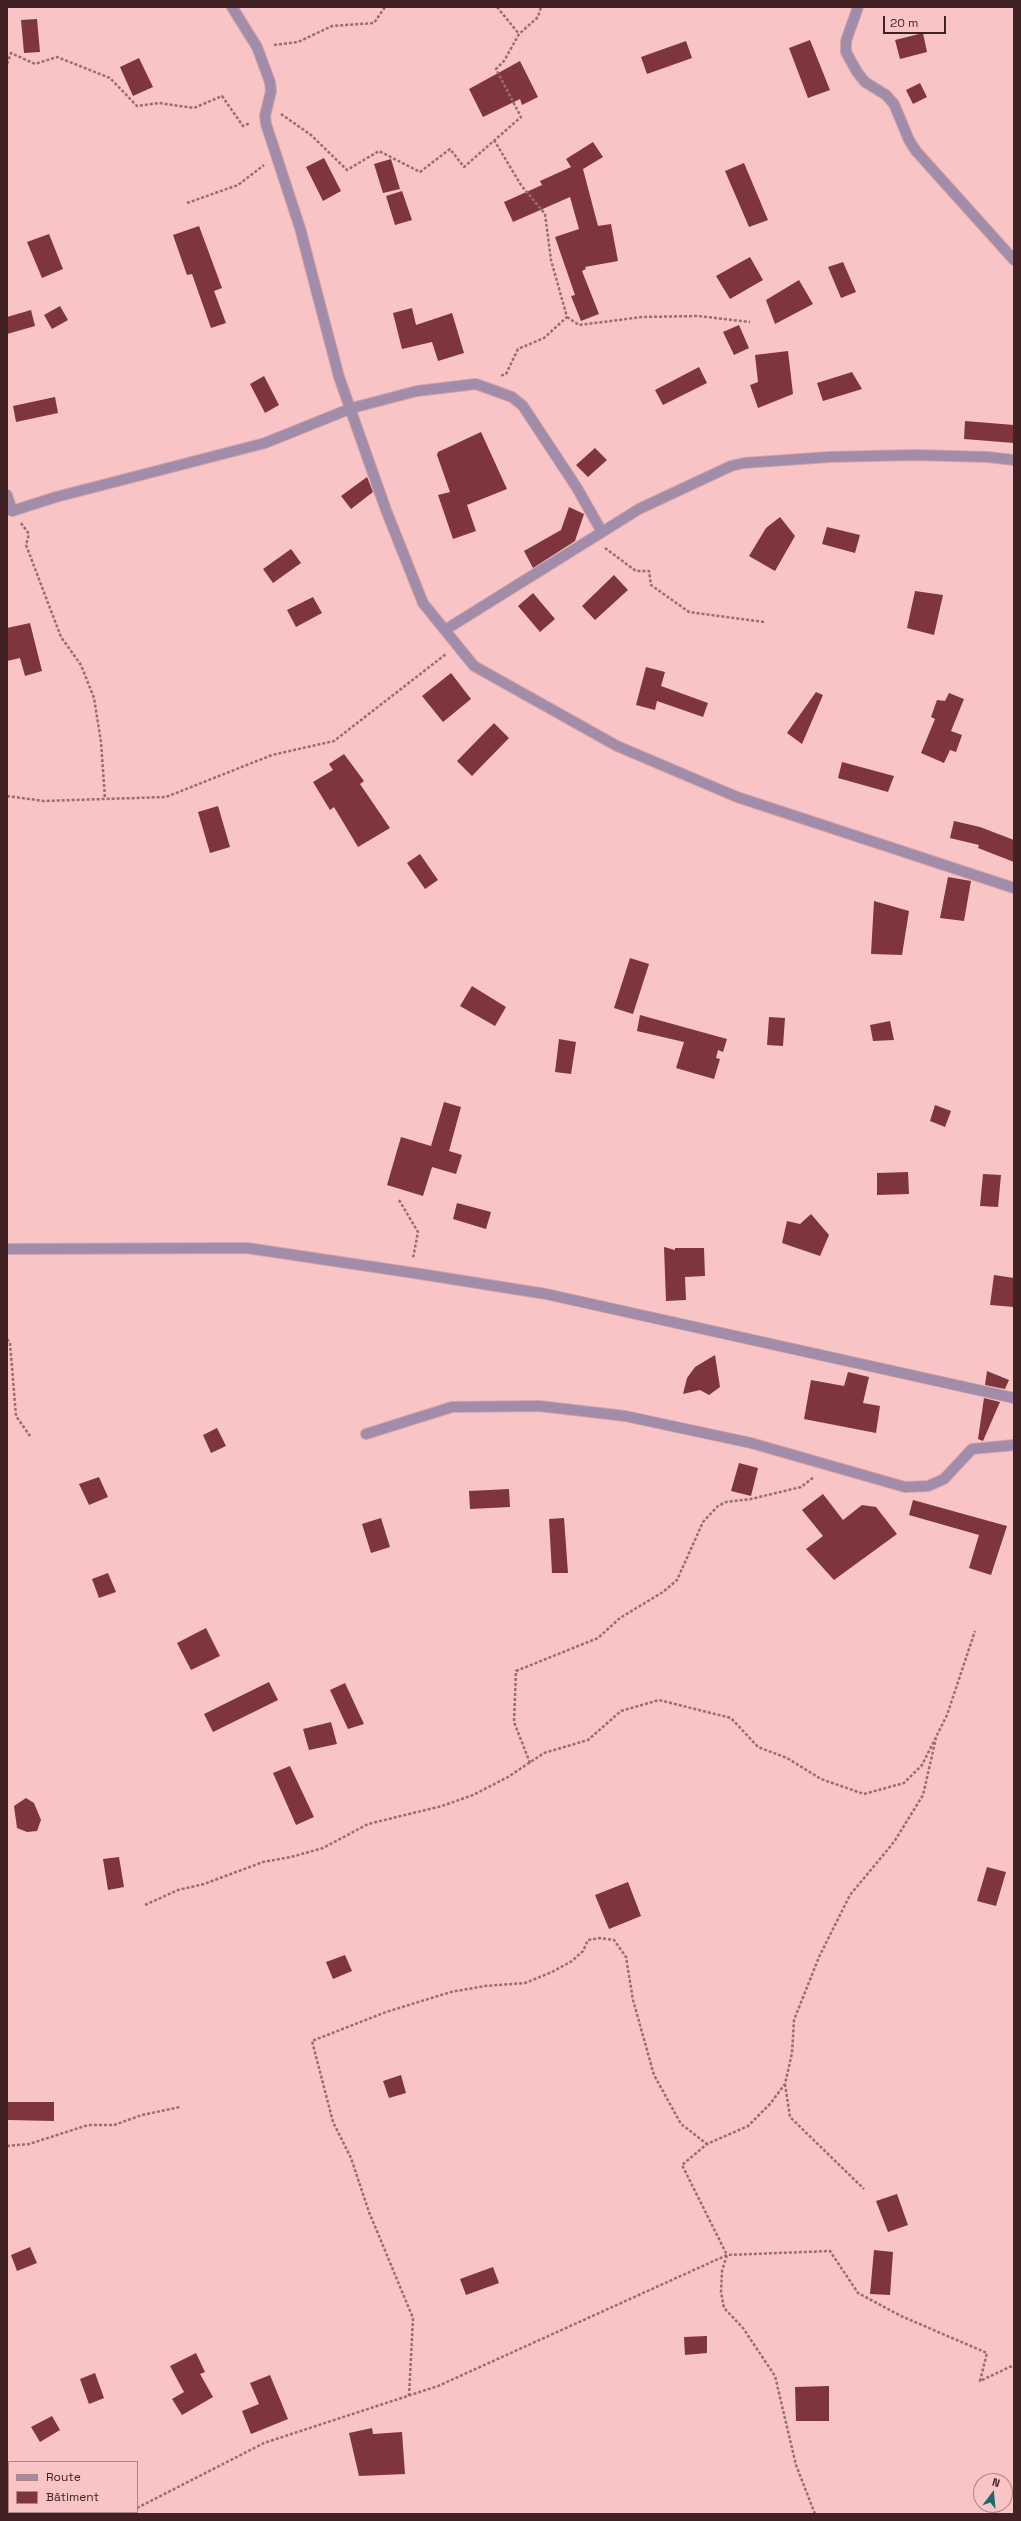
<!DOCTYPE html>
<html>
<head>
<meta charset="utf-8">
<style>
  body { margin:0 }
  #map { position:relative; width:1021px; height:2521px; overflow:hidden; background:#f9c4c6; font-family:"Space Grotesk",sans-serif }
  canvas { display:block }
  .frame { position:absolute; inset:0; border:8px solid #422124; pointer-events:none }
  .legend { position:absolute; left:8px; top:2461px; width:130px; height:52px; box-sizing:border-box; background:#f9c4c6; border:1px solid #b08385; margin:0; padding:5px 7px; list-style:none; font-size:12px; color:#422124 }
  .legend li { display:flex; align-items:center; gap:8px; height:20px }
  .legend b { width:20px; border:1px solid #b08385 }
  .north { position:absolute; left:973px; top:2473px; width:40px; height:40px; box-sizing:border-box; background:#f9c4c6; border:1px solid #b08385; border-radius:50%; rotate:16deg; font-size:11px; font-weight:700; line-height:16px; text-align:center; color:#422124 }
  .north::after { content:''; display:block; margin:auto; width:14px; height:18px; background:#1d6a6a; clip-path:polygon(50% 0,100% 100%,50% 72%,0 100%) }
  .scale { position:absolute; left:883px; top:16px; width:63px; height:18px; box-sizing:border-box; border:2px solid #422124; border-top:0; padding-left:5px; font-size:12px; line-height:14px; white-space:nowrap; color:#422124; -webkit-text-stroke:3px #f9c4c6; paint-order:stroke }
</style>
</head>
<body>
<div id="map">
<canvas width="1021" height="2521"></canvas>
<div class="frame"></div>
<ul class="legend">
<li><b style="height:5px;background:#a18da9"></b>Route</li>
<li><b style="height:11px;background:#7e353d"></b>Bâtiment</li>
</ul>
<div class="north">N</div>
<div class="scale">20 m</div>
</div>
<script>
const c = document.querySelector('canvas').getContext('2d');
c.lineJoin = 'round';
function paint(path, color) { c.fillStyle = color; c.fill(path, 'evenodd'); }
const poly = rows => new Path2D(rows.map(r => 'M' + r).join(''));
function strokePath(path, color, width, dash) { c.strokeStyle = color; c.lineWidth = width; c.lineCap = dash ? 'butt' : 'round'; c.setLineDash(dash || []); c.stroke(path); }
const building = poly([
  [37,19,40,52,24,53,21,20],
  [923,33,927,52,900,59,895,40],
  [810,40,830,90,808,98,789,48],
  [686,41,692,58,647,74,641,57],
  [139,58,153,87,133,96,120,67],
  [520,61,538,97,522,105,520,99,483,117,469,89],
  [920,83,927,97,913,104,906,90],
  [593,142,603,157,583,169,598,226,611,224,618,261,585,267,586,269,582,271,599,314,581,321,571,296,575,295,555,237,579,229,570,197,513,222,504,202,542,185,540,181,571,167,566,159],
  [324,158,341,191,323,201,306,167],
  [391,159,400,189,383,193,374,164],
  [744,163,768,220,749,227,725,171],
  [402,191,412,220,395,225,386,196],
  [199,226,222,288,214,291,226,323,211,328,192,274,187,275,173,235],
  [49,234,63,269,42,278,27,242],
  [750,257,763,280,730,299,716,276],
  [843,262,856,292,841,298,828,267],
  [799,280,813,304,775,324,766,300],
  [60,306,68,320,52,329,44,315],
  [412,308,416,325,452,313,464,353,438,361,432,342,402,349,393,313],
  [31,310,35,326,7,334,7,317],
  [739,325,749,348,734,355,723,332],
  [788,351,793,394,758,408,750,385,758,382,755,355],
  [699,367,707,383,663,405,655,390],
  [852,372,862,389,823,401,817,383],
  [264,376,279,405,265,413,250,384],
  [55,397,58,413,16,422,13,406],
  [965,421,1014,425,1014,443,964,439],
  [481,432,507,489,467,505,476,531,453,539,438,495,450,492,437,455,438,452],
  [595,448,607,460,588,477,576,465],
  [367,477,373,492,351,509,341,496],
  [569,507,584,514,575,541,533,568,524,551,561,530],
  [780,517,795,536,775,571,749,556,766,528],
  [827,527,860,535,855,553,822,544],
  [291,549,301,563,273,583,263,569],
  [614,575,628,590,595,620,582,606],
  [915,591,943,595,934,635,907,628],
  [533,593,555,619,540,632,518,606],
  [313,597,322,613,296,627,287,610],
  [30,623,42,671,25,676,20,658,7,661,7,628],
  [646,667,665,672,661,686,708,703,703,717,657,701,655,710,636,705],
  [451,673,471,699,443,722,422,696],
  [816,692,823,695,802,744,787,733],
  [949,693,964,699,951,731,962,735,956,752,950,750,944,763,921,753,935,719,931,717,937,700,945,701],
  [494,723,509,738,472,776,457,761],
  [344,754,364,781,360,784,390,828,358,847,334,807,330,810,313,782,333,770,329,764],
  [842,762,894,776,888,792,838,778],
  [218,806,230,847,210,853,198,812],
  [954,821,980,827,1014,840,1014,862,978,848,979,845,950,838],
  [420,854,438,880,425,889,407,863],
  [948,877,971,881,964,921,940,918],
  [874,901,909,911,902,955,871,954],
  [630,958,649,964,633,1014,614,1008],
  [472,986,506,1007,495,1026,460,1006],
  [640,1015,727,1039,723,1052,718,1050,716,1058,720,1059,714,1079,676,1068,684,1042,637,1031],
  [769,1017,785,1018,783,1046,767,1045],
  [890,1021,894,1040,873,1041,870,1025],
  [559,1039,576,1042,571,1074,555,1072],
  [444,1102,461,1107,449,1151,462,1155,456,1174,432,1167,423,1196,387,1185,401,1137,431,1146],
  [935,1105,951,1111,945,1127,930,1121],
  [908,1172,909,1194,877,1195,877,1173],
  [983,1174,1001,1175,998,1207,980,1206],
  [457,1203,491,1212,486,1229,453,1219],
  [811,1214,829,1235,820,1256,782,1243,787,1221,800,1224],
  [664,1247,675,1250,675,1248,704,1248,705,1276,685,1277,686,1300,666,1301],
  [994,1275,1014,1278,1014,1307,990,1305],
  [715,1355,720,1387,709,1395,700,1390,683,1394,687,1378,695,1367],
  [987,1371,1009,1380,1005,1389,985,1385],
  [848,1372,869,1377,863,1403,880,1406,876,1433,804,1419,811,1380,844,1386],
  [984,1398,1000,1402,983,1441,978,1439],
  [217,1428,226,1446,211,1453,203,1435],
  [739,1463,758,1468,751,1496,731,1491],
  [99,1477,108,1497,89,1505,79,1484],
  [509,1489,510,1507,470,1509,469,1491],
  [823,1494,843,1520,862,1505,876,1507,897,1534,834,1580,806,1549,823,1536,802,1510],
  [913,1500,1007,1526,991,1575,969,1568,979,1535,909,1515],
  [381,1518,390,1547,371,1553,362,1524],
  [564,1518,568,1573,552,1573,549,1519],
  [108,1573,116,1592,99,1598,92,1579],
  [206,1628,220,1656,191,1670,177,1643],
  [269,1682,278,1700,213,1732,204,1714],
  [345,1683,364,1724,348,1729,330,1690],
  [331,1722,337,1744,309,1750,303,1729],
  [290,1766,314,1817,296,1825,273,1773],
  [26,1798,34,1803,41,1820,37,1831,27,1832,17,1828,14,1806],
  [119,1857,124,1887,108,1890,103,1859],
  [987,1867,1006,1872,996,1906,977,1901],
  [628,1882,641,1916,609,1929,595,1895],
  [345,1955,352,1971,333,1979,326,1962],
  [401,2075,406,2093,389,2098,383,2081],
  [8,2102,54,2102,54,2121,8,2120],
  [897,2194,908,2225,888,2232,876,2201],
  [30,2247,37,2263,17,2271,11,2255],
  [874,2250,893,2252,890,2295,870,2294],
  [493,2267,499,2283,466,2295,460,2279],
  [707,2336,707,2353,685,2355,684,2337],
  [196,2353,205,2372,200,2374,213,2397,182,2415,172,2399,184,2392,170,2366],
  [95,2373,104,2398,89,2404,80,2379],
  [270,2375,288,2419,251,2434,242,2411,259,2404,250,2383],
  [829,2386,829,2421,796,2421,795,2387],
  [52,2416,60,2430,40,2442,31,2427],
  [372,2428,373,2434,402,2432,405,2474,359,2476,349,2433]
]);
const path = poly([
  [497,7,519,34],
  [274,45,298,42,332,26,374,23,385,7],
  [7,64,11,53,35,64,57,57,110,78,137,106,159,103,194,108,222,96,243,126,250,123],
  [281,114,311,135,347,170,379,151,420,172,450,149,464,167,521,117,496,69,504,61,519,34,538,17,541,7],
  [494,140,521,185,545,214,551,260,567,317,544,338,518,349,506,374,500,376],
  [187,203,238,185,264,165],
  [567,317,579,325,642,317,698,316,750,322],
  [21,523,29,534,26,545,61,637,81,665,94,698,101,742,105,799],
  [605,548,636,571,649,571,651,585,689,612,764,622],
  [7,796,44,801,166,797,272,755,334,741,446,654],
  [399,1200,418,1232,413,1258],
  [7,1339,10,1343,16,1416,30,1436],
  [530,1763,514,1722,516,1671,598,1638,620,1618,663,1592,677,1580,703,1522,718,1506,726,1502,751,1499,801,1487,814,1477],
  [145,1905,178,1890,204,1884,263,1862,291,1857,323,1848,368,1824,442,1806,473,1795,508,1777,544,1753,588,1740,621,1711,659,1700,731,1718,758,1747,787,1758,821,1779,864,1794,904,1783,922,1765,947,1715,975,1631],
  [785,2084,790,2117,864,2189],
  [7,2146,29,2144,88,2125,114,2125,142,2115,180,2107],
  [409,2396,413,2318,369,2212,351,2158,333,2122,312,2041,386,2012,451,1992,485,1986,525,1983,552,1972,572,1961,583,1951,588,1940,600,1938,614,1940,626,1957,633,2000,654,2075,681,2124,707,2144],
  [137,2508,264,2443,438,2386,727,2255,830,2251,858,2293,901,2316,987,2353,980,2381,1014,2365],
  [121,2514,126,2512],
  [815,2514,796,2465,775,2376,743,2328,724,2308,721,2292,722,2271,727,2255,682,2165,707,2144,748,2126,770,2104,785,2084,792,2053,794,2020,819,1957,850,1895,894,1842,923,1795,936,1738]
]);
const minor = poly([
  [232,7,257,47,270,82,271,91,265,116,266,124,300,228,339,377,386,510,423,603,474,666,617,746,737,797,1014,888],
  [858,7,846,41,846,52,857,72,865,82,886,95,894,104,909,140,916,151,1014,260],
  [7,495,12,511,56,497,265,443,352,408,417,391,476,384,512,397,523,406,577,488,602,532],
  [445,630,639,509,731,466,744,463,829,457,914,455,988,457,1014,460],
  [7,1249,247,1248,414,1273,546,1294,1014,1398],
  [366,1434,452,1407,539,1406,625,1416,751,1443,905,1487,928,1486,944,1479,972,1449,1014,1445]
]);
paint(building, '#7e353d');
strokePath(minor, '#d4a3a6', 12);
strokePath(path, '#996e71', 2.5, [3, 2]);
strokePath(minor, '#a18da9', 10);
</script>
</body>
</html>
